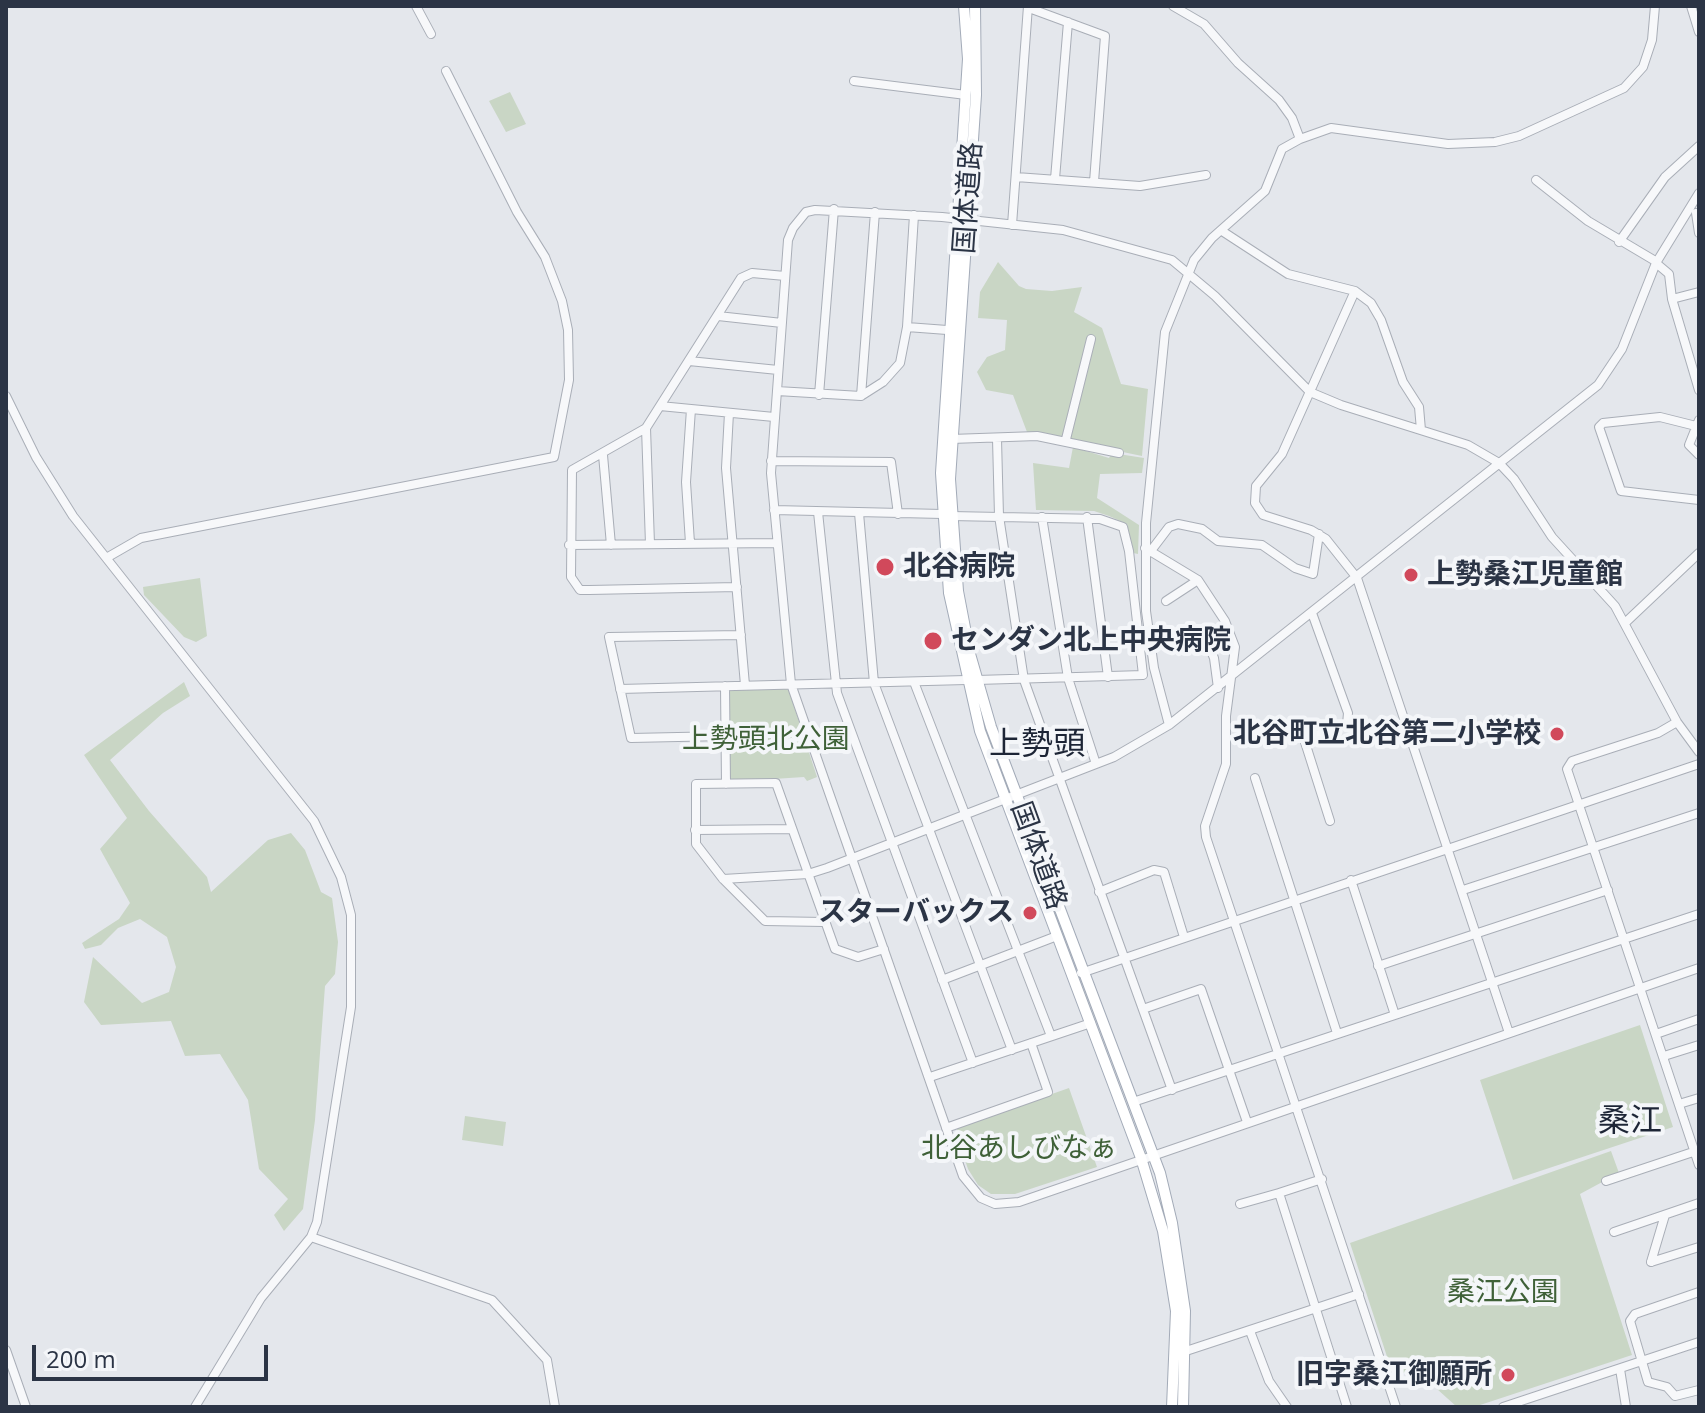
<!DOCTYPE html>
<html>
<head>
<meta charset="utf-8">
<style>
  body { margin:0 }
  #map { position:relative; width:1705px; height:1413px; overflow:hidden; background:#e4e7ec; font-family:"Open Sans",sans-serif }
  canvas { display:block }
  .frame { position:absolute; inset:0; border:8px solid #2b3445; pointer-events:none }
  .scale { position:absolute; left:32px; top:1345px; width:236px; height:36px; box-sizing:border-box; border:4px solid #2b3445; border-top:0; padding-left:10px; font-size:24px; line-height:28px; white-space:nowrap; color:#2b3445; -webkit-text-stroke:6px #f4f6f9; paint-order:stroke }
</style>
</head>
<body>
<div id="map">
<canvas width="1705" height="1413"></canvas>
<div class="frame"></div>
<div class="scale">200 m</div>
</div>
<script>
const c = document.querySelector('canvas').getContext('2d');
c.lineJoin = 'round';
function paint(path, color) { c.fillStyle = color; c.fill(path, 'evenodd'); }
const poly = rows => new Path2D(rows.map(r => 'M' + r).join(''));
function strokePath(path, color, width, dash) { c.strokeStyle = color; c.lineWidth = width; c.lineCap = dash ? 'butt' : 'round'; c.setLineDash(dash || []); c.stroke(path); }
function drawText(font, color, halo, rows, align = 'center') {
  c.font = font + ' "Open Sans","Noto Sans JP",sans-serif'; c.lineWidth = 8; c.setLineDash([]); c.textBaseline = 'middle'; c.strokeStyle = halo; c.fillStyle = color; for (const [text, x, y, turn = 0] of rows) {
    c.save(); c.translate(x, y); c.rotate((+turn || 0) * Math.PI / 180); c.textAlign = isNaN(turn) ? turn : align; if (halo) c.strokeText(text, 0, 0); c.fillText(text, 0, 0); c.restore();
  }
}
const green = poly([
  [510,92,526,124,506,132,489,101],
  [998,262,1019,286,1026,289,1052,291,1082,287,1074,312,1102,328,1121,384,1148,389,1142,456,1027,432,1013,395,986,390,977,372,987,357,1005,350,1007,320,978,318,980,292],
  [1073,447,1109,458,1112,453,1144,458,1142,473,1100,474,1097,498,1139,525,1138,554,1133,553,1127,524,1109,516,1094,511,1036,510,1033,463,1069,468],
  [200,578,207,636,196,642,184,637,144,595,143,587],
  [184,682,190,696,163,713,110,760,149,811,207,877,211,892,268,840,291,833,305,850,321,892,332,898,338,942,335,974,325,986,315,1120,303,1209,284,1231,274,1215,288,1199,259,1169,248,1100,220,1054,185,1056,171,1021,101,1025,84,1002,93,957,142,1003,169,992,176,967,167,937,140,919,118,928,101,945,85,949,82,943,119,919,130,903,100,849,127,818,84,755],
  [784,687,789,691,817,777,807,781,804,777,728,782,727,688],
  [1640,1025,1673,1127,1513,1180,1480,1080],
  [1069,1088,1097,1167,1015,1194,991,1194,978,1185,968,1169,956,1133,958,1127],
  [465,1116,506,1122,503,1146,462,1140],
  [1611,1151,1619,1173,1580,1194,1632,1355,1474,1407,1457,1407,1437,1389,1428,1367,1393,1375,1350,1243]
]);
const minor = poly([
  [416,6,431,34],
  [1173,6,1204,24,1238,63,1279,100,1292,118,1300,139],
  [1691,6,1699,32],
  [1029,8,1105,36,1094,182],
  [854,81,966,95],
  [1016,177,1140,186,1206,175],
  [1055,179,1068,22],
  [1536,180,1588,221,1657,262],
  [1696,213,1699,233],
  [1012,225,1028,6],
  [1222,231,1288,274,1355,291,1371,303,1381,320,1403,382,1419,407,1421,430],
  [1619,242,1665,177,1699,146],
  [1656,263,1669,274,1672,299,1699,390],
  [1355,291,1282,454,1256,486,1255,503,1263,515,1311,530,1326,539,1357,578,1509,1033],
  [1672,299,1699,292],
  [718,316,782,323],
  [907,327,947,330],
  [689,361,778,370],
  [777,391,861,396,883,382,900,363,907,327,914,215],
  [819,395,834,209],
  [6,396,36,457,73,516,314,821,341,877,351,915,351,1007,317,1222,311,1237,261,1298,195,1407],
  [861,396,875,212],
  [660,406,774,417],
  [729,413,726,468,745,685],
  [1699,420,1689,445,1699,455],
  [1696,426,1660,417,1603,423,1599,427,1621,491,1699,500],
  [646,428,572,470,571,577,580,590,589,590,737,587],
  [951,439,1037,436,1119,453],
  [997,439,999,516,1024,680,1172,1090],
  [1066,439,1091,339],
  [603,455,611,545],
  [771,461,891,462,898,514],
  [774,510,942,514],
  [818,512,837,693,973,1063],
  [859,513,874,683,1012,1050],
  [951,516,1100,519,1123,527,1129,551,1143,675,977,680],
  [1042,517,1068,678,1096,764],
  [1087,517,1108,677],
  [690,543,686,482,691,409],
  [650,544,646,428,741,278,752,273,785,276],
  [569,545,777,543],
  [1145,548,1198,580,1225,621,1235,647,1226,716,1226,764,1205,826,1206,837,1396,1407],
  [1150,552,1169,527,1178,524,1202,529,1218,541,1262,545,1295,568,1313,574,1319,534],
  [108,557,141,538,554,457,569,380,568,330,562,301,545,257,517,212,446,71],
  [1166,601,1198,580],
  [1312,613,1348,713,1347,724,1304,739,1330,821],
  [1626,622,1699,553],
  [1206,639,1214,658,1218,688],
  [914,682,1051,1036],
  [725,686,726,784],
  [620,689,966,680],
  [1677,722,1658,733,1572,761,1567,769,1699,1165],
  [1169,725,1154,668,1146,611,1146,523,1165,332,1194,260,1212,238,1265,191,1282,149,1300,139,1331,128,1448,144,1495,142,1519,136,1624,88,1643,67,1652,40,1655,6],
  [725,736,631,738,609,637,741,635],
  [1699,752,1677,722,1615,606,1552,537,1514,479,1499,463,1468,445,1341,405,1310,392,1215,296,1172,260,1063,230,942,217,815,210,806,212,793,228,788,240,771,473,791,684,963,1176,981,1198,995,1204,1019,1202,1699,968],
  [1255,778,1337,1033],
  [695,830,792,829],
  [723,879,808,874,827,868,1114,757,1169,725,1598,385,1622,349,1656,263,1699,193],
  [1351,880,1395,1015],
  [1463,890,1699,813],
  [1099,892,1154,870,1164,872,1184,937],
  [824,922,765,921,723,879,696,844,696,784,776,783,835,949,858,957,884,949],
  [1378,966,1608,890],
  [1081,973,1699,764],
  [942,980,1057,936],
  [1143,1009,1201,989,1247,1122],
  [1656,1034,1699,1019],
  [1664,1056,1699,1045],
  [930,1077,1091,1023],
  [1133,1102,1699,914],
  [1679,1104,1699,1098],
  [946,1128,1048,1092,1031,1043],
  [1322,1179,1279,1193,1347,1407],
  [1606,1181,1696,1151],
  [1240,1204,1279,1193],
  [1614,1232,1699,1203],
  [311,1237,492,1300,547,1360,555,1407],
  [1651,1262,1699,1247],
  [1651,1262,1665,1215],
  [1699,1292,1635,1314,1630,1321,1648,1382,1667,1387,1675,1396,1699,1390],
  [1250,1331,1269,1381,1287,1407],
  [6,1350,26,1407],
  [1186,1351,1359,1294],
  [1620,1369,1626,1407],
  [1503,1407,1699,1342]
]);
const major = poly([
  [964,6,968,59,941,473,949,593,980,731,1141,1158,1163,1231,1176,1311,1172,1407],
  [975,6,976,95,950,479,958,591,970,654,991,727,1160,1173,1172,1223,1185,1311,1183,1407]
]);
const markers = [
  [885,567,10,"#d1495b"],
  [1411,575,8,"#d1495b"],
  [933,641,10,"#d1495b"],
  [1557,734,8,"#d1495b"],
  [1030,913,8,"#d1495b"],
  [1508,1375,8,"#d1495b"]
];
const streetNames = [
  ["国体道路",969,198,-86],
  ["国体道路",1038,856,70]
];
const poiNames = [
  ["北谷病院",903,567],
  ["上勢桑江児童館",1427,575],
  ["センダン北上中央病院",951,641],
  ["北谷町立北谷第二小学校",1541,734,"right"],
  ["スターバックス",1014,913,"right"],
  ["旧字桑江御願所",1492,1375,"right"]
];
const parkNames = [
  ["上勢頭北公園",766,740],
  ["北谷あしびなぁ",1019,1149],
  ["桑江公園",1503,1293]
];
const quarterNames = [
  ["上勢頭",1037,745],
  ["桑江",1630,1122]
];
paint(green, '#c9d6c5');
strokePath(minor, '#a9aeb7', 10);
strokePath(major, '#a3abb8', 12);
strokePath(minor, '#f7f8fa', 8);
strokePath(major, '#fff', 10);
for (const [x, y, r, color] of markers) { const dot = new Path2D(); dot.arc(x, y, r, 0, 2 * Math.PI); c.fillStyle = color; c.fill(dot); strokePath(dot, '#f4f6f9', 3); }
drawText('28px', '#2b3445', '#f4f6f9', streetNames);
drawText('bold 28px', '#2b3445', '#f4f6f9', poiNames, 'left');
drawText('28px', '#3f6138', '#f4f6f9', parkNames);
drawText('32px', '#1d2536', '#f4f6f9', quarterNames);
</script>
</body>
</html>
